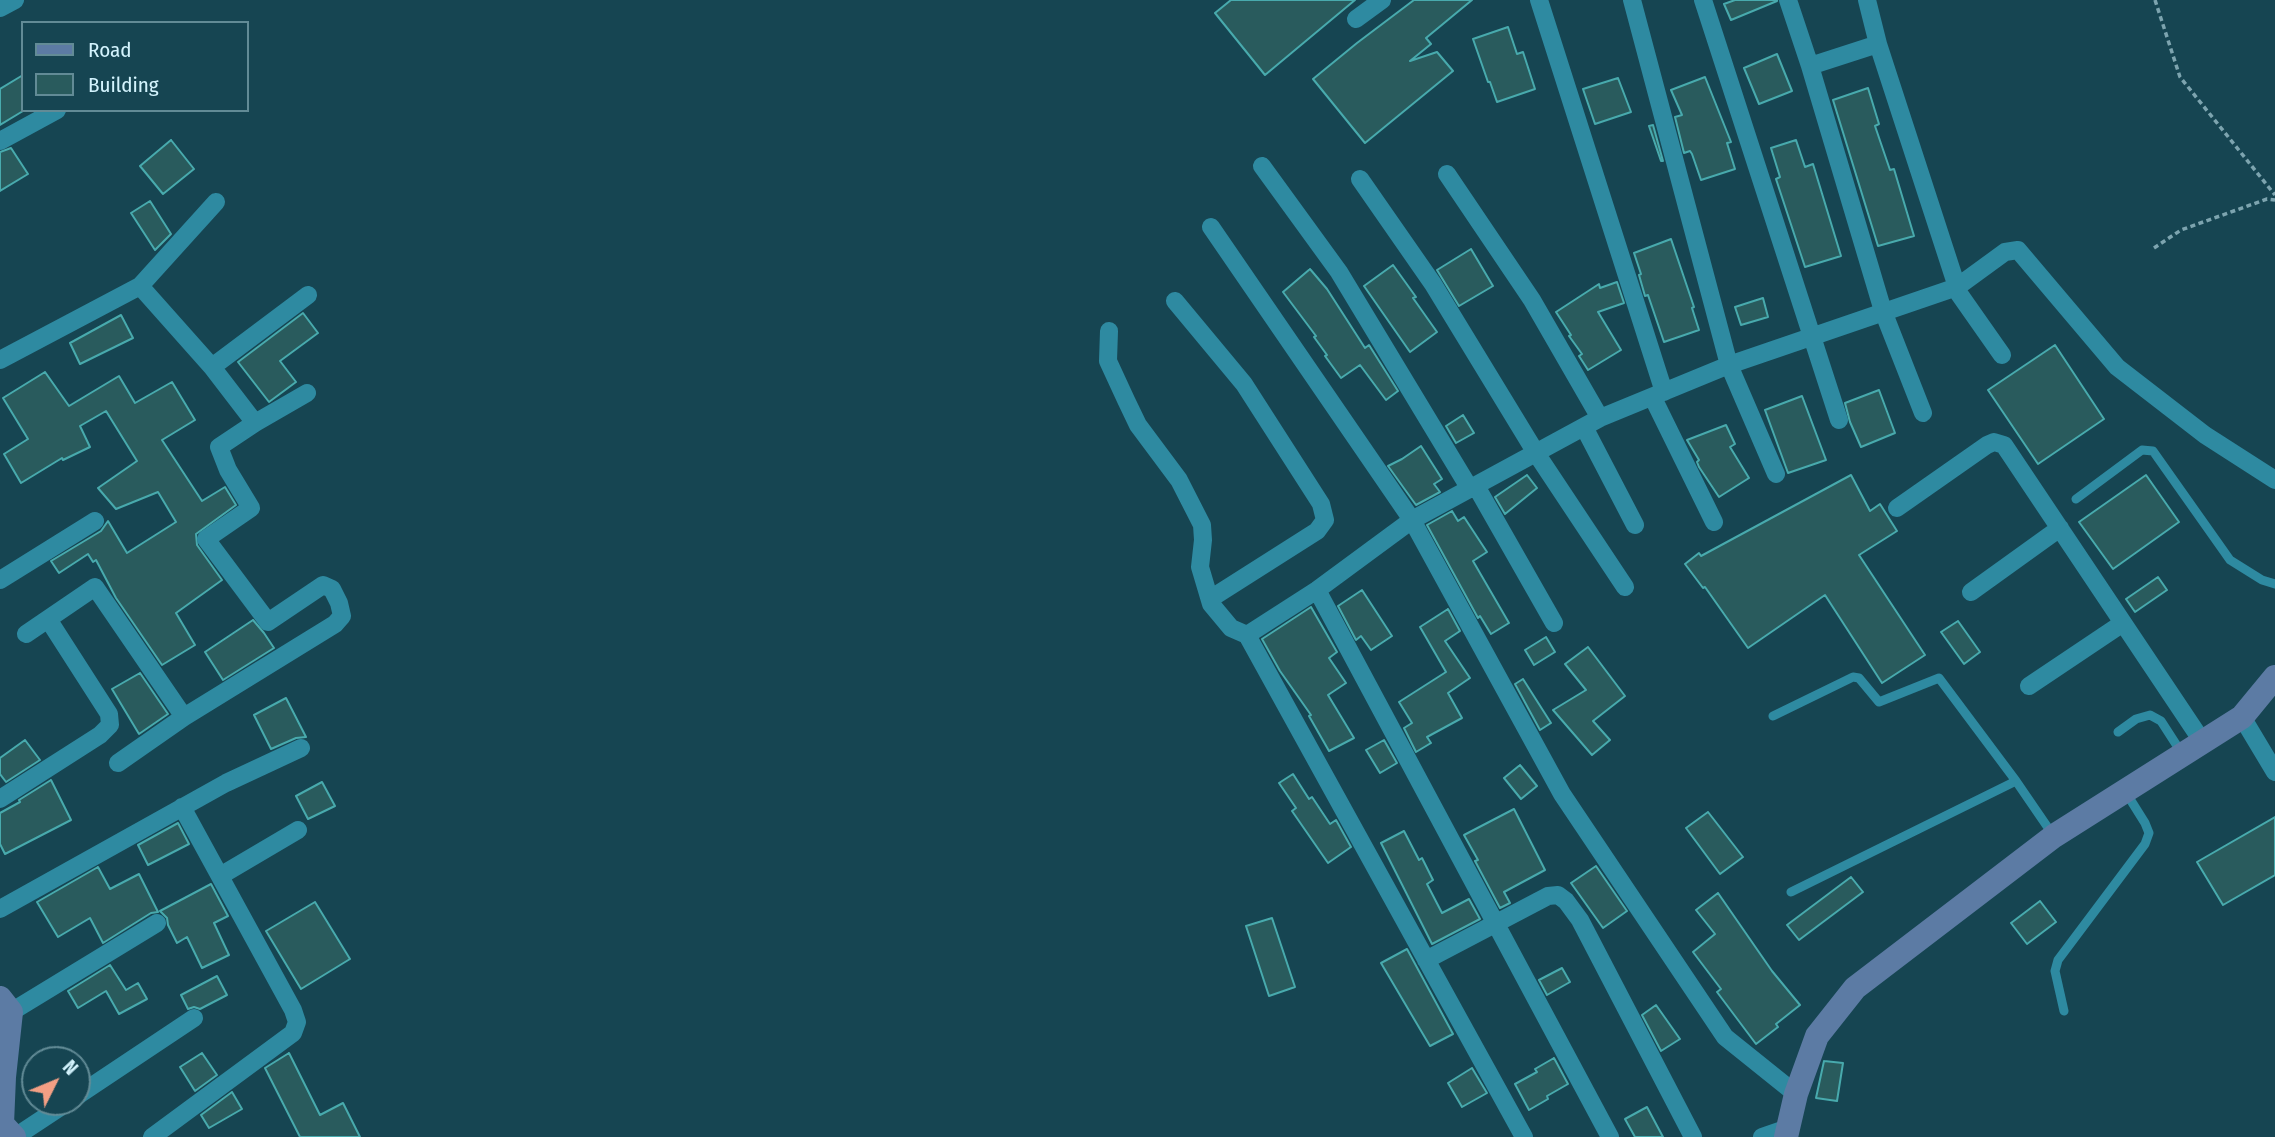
<!DOCTYPE html>
<html>
<head>
<meta charset="utf-8">
<style>
  body { margin:0 }
  #map { position:relative; width:2275px; height:1137px; overflow:hidden; background:#164552; font-family:"Fira Sans Condensed",sans-serif }
  canvas { display:block }
  .legend { position:absolute; left:21px; top:21px; width:228px; height:91px; box-sizing:border-box; background:#164552; border:2px solid #628b96; margin:0; padding:9px 12px; list-style:none; font-size:21px; color:#d3f3fd }
  .legend li { display:flex; align-items:center; gap:14px; height:35px }
  .legend b { width:35px; border:2px solid #628b96 }
  .north { position:absolute; left:21px; top:1046px; width:70px; height:70px; box-sizing:border-box; background:#164552; border:2px solid #628b96; border-radius:50%; rotate:47deg; font-size:19px; font-weight:700; line-height:28px; text-align:center; color:#d3f3fd }
  .north::after { content:''; display:block; margin:auto; width:24px; height:32px; background:#f39f84; clip-path:polygon(50% 0,100% 100%,50% 72%,0 100%) }
</style>
</head>
<body>
<div id="map">
<canvas width="2275" height="1137"></canvas>
<ul class="legend">
<li><b style="height:9px;background:#5c7ba4"></b>Road</li>
<li><b style="height:19px;background:#295b5d"></b>Building</li>
</ul>
<div class="north">N</div>
</div>
<script>
const c = document.querySelector('canvas').getContext('2d');
c.lineJoin = 'round';
function paint(path, color) { c.fillStyle = color; c.fill(path, 'evenodd'); }
const poly = rows => new Path2D(rows.map(r => 'M' + r).join(''));
function strokePath(path, color, width, dash) { c.strokeStyle = color; c.lineWidth = width; c.lineCap = dash ? 'butt' : 'round'; c.setLineDash(dash || []); c.stroke(path); }
const building = poly([
  [1231,0,1355,0,1265,75,1215,13,1231,0],
  [1414,0,1472,0,1426,38,1431,44,1410,61,1437,52,1453,71,1365,143,1313,79,1357,43,1414,0],
  [1735,0,1777,0,1777,1,1731,20,1724,4,1735,0],
  [1508,27,1517,54,1523,52,1535,89,1497,102,1490,82,1488,82,1473,39,1508,27],
  [1777,54,1792,91,1759,104,1744,68,1777,54],
  [23,75,23,111,0,125,0,89,23,75],
  [1705,77,1731,142,1727,143,1735,169,1701,180,1692,154,1690,151,1684,153,1675,117,1682,115,1671,90,1705,77],
  [1618,78,1631,112,1595,124,1583,89,1618,78],
  [1868,88,1879,124,1875,126,1890,170,1894,169,1914,236,1878,246,1833,100,1868,88],
  [1653,125,1663,161,1661,161,1649,126,1653,125],
  [171,140,194,169,163,194,140,166,171,140],
  [1796,140,1805,167,1813,164,1841,256,1805,267,1776,179,1780,177,1771,148,1796,140],
  [11,148,28,174,0,191,0,152,11,148],
  [150,201,171,234,155,250,131,213,150,201],
  [1671,239,1694,307,1692,308,1699,330,1664,342,1648,295,1645,296,1639,275,1641,274,1634,253,1671,239],
  [1471,249,1493,286,1459,306,1437,270,1471,249],
  [1393,265,1416,297,1413,298,1437,332,1410,352,1364,286,1393,265],
  [1310,269,1327,289,1365,348,1369,345,1398,391,1386,400,1360,365,1341,378,1325,356,1327,355,1314,337,1316,336,1283,292,1310,269],
  [1617,282,1624,303,1598,312,1621,350,1588,370,1579,356,1582,354,1569,336,1571,335,1556,312,1599,284,1600,288,1617,282],
  [1763,298,1768,317,1741,325,1735,307,1763,298],
  [303,313,318,333,280,361,296,382,269,402,238,362,303,313],
  [121,315,133,338,80,364,70,343,121,315],
  [2055,345,2104,419,2038,464,1988,390,2055,345],
  [45,372,69,406,119,376,135,403,172,382,195,420,162,440,202,501,225,487,236,505,196,534,197,545,222,580,176,613,195,645,162,665,116,598,96,560,93,562,88,554,59,573,51,561,101,531,108,521,127,553,176,522,158,492,116,509,98,488,137,461,106,411,80,426,90,447,63,460,62,458,21,483,4,454,28,439,3,398,45,372],
  [1879,390,1895,433,1861,447,1850,422,1845,403,1879,390],
  [1802,396,1826,460,1788,473,1765,410,1802,396],
  [1463,415,1474,433,1456,443,1446,426,1463,415],
  [1726,425,1735,444,1730,447,1749,478,1719,497,1699,467,1697,462,1699,460,1687,440,1726,425],
  [1421,446,1442,479,1434,484,1440,492,1416,505,1388,466,1402,459,1421,446],
  [1527,475,1537,488,1505,514,1495,497,1527,475],
  [1851,475,1870,511,1880,504,1897,531,1859,555,1925,655,1882,683,1825,595,1748,648,1705,587,1703,588,1685,564,1699,553,1701,556,1851,475],
  [2146,475,2179,522,2113,569,2079,522,2146,475],
  [1452,511,1458,521,1464,517,1487,552,1473,561,1509,623,1491,634,1480,616,1478,618,1427,525,1452,511],
  [2158,577,2167,590,2135,612,2126,599,2158,577],
  [1362,590,1392,636,1371,650,1361,636,1356,640,1338,606,1362,590],
  [1311,607,1337,652,1329,658,1346,683,1328,695,1354,738,1329,751,1309,716,1311,715,1280,671,1262,639,1311,607],
  [1448,609,1460,631,1445,641,1470,678,1448,693,1462,718,1427,737,1431,743,1416,752,1404,728,1412,723,1399,702,1446,672,1420,627,1448,609],
  [253,620,264,633,274,648,223,680,205,652,253,620],
  [1958,621,1980,652,1964,664,1941,632,1958,621],
  [1546,637,1555,652,1534,665,1525,650,1546,637],
  [1588,647,1625,696,1593,721,1610,740,1592,755,1553,710,1586,690,1565,664,1588,647],
  [140,673,168,714,139,734,112,689,140,673],
  [1523,679,1551,723,1540,730,1515,684,1523,679],
  [286,698,306,737,296,738,271,749,254,715,286,698],
  [25,740,40,760,6,782,0,774,0,758,25,740],
  [1384,740,1397,763,1380,773,1366,750,1384,740],
  [1520,765,1537,786,1521,799,1504,778,1520,765],
  [1293,774,1309,799,1312,797,1330,824,1336,820,1351,847,1328,863,1292,811,1296,808,1279,783,1293,774],
  [51,780,71,820,5,854,0,844,0,813,20,802,19,800,51,780],
  [322,782,335,806,308,819,296,796,322,782],
  [1514,809,1545,870,1504,892,1510,903,1500,908,1475,861,1478,860,1464,835,1514,809],
  [1708,812,1743,857,1720,874,1686,828,1708,812],
  [2275,817,2275,875,2223,905,2197,862,2275,817],
  [178,823,189,844,148,865,138,845,178,823],
  [1404,831,1419,860,1422,858,1433,880,1427,884,1442,913,1469,899,1480,919,1432,944,1381,843,1404,831],
  [1596,866,1627,911,1603,928,1571,883,1596,866],
  [98,867,110,889,139,874,158,912,151,913,103,943,90,918,58,937,37,902,98,867],
  [1851,877,1863,892,1799,940,1787,925,1851,877],
  [211,884,228,916,214,923,229,955,202,968,187,937,177,943,168,925,167,918,160,911,211,884],
  [1718,893,1772,971,1800,1005,1776,1024,1778,1027,1756,1044,1717,992,1721,989,1693,952,1715,934,1696,910,1718,893],
  [2040,901,2056,922,2027,944,2011,923,2040,901],
  [315,902,350,959,301,989,266,931,315,902],
  [1272,918,1295,987,1269,996,1246,926,1272,918],
  [1407,949,1453,1034,1430,1046,1381,963,1407,949],
  [110,965,126,990,138,983,147,999,119,1014,106,991,78,1008,68,991,110,965],
  [1562,968,1570,982,1547,995,1539,980,1562,968],
  [217,976,227,995,200,1009,194,1007,188,1009,181,995,217,976],
  [1656,1005,1680,1039,1661,1051,1642,1015,1656,1005],
  [202,1053,217,1075,195,1091,180,1067,202,1053],
  [289,1053,320,1115,343,1103,360,1137,300,1137,265,1068,289,1053],
  [1554,1058,1568,1084,1547,1096,1548,1099,1529,1110,1515,1084,1537,1072,1535,1069,1554,1058],
  [1824,1061,1843,1063,1837,1101,1816,1098,1824,1061],
  [1472,1068,1487,1093,1462,1107,1448,1083,1472,1068],
  [232,1092,242,1109,209,1128,201,1115,232,1092],
  [1647,1107,1663,1137,1635,1137,1625,1119,1647,1107]
]);
const path = poly([
  [2155,0,2180,77,2275,195],
  [2154,248,2181,230,2267,199,2275,200]
]);
const lane = poly([
  [2076,499,2142,450,2153,451,2230,560,2262,580,2275,584],
  [1773,716,1853,677,1859,678,1879,702,1939,678,2016,781],
  [2118,732,2136,719,2150,715,2161,721,2181,752],
  [1791,892,2016,781,2053,835],
  [2064,1011,2055,971,2058,960,2145,844,2149,833,2145,823,2125,791]
]);
const street = poly([
  [1539,0,1664,392],
  [1632,0,1729,365,1776,474],
  [1703,0,1839,420],
  [1788,0,1810,66,1883,311,1923,413],
  [1867,0,1878,44],
  [0,8,15,0],
  [1356,19,1382,0],
  [1810,66,1878,44,1957,287],
  [0,141,57,110],
  [1262,166,1339,272,1470,489],
  [1447,174,1532,300,1600,418],
  [1360,179,1433,284,1536,453,1625,587],
  [1211,227,1412,520,1562,794,1725,1037,1796,1094],
  [140,286,216,202],
  [1955,288,2002,355],
  [1175,301,1244,384,1321,504,1325,520,1317,531,1210,599],
  [1109,331,1108,361,1126,400,1138,425,1179,480,1202,525,1203,540,1200,567,1211,604,1231,628,1247,635,1524,1137],
  [0,360,140,286,212,367,308,295],
  [212,367,255,423],
  [1653,398,1714,522],
  [1584,427,1635,525],
  [1476,486,1554,623],
  [1897,508,1987,445,1994,442,2004,445,2202,741],
  [0,580,95,521],
  [1317,590,1610,1137],
  [1971,592,2060,528],
  [26,634,95,587,184,717,118,763],
  [1247,635,1317,590,1412,520,1600,418,1729,365,1957,287,2005,252,2018,250,2117,367,2205,435,2275,480],
  [2029,686,2123,623],
  [184,717,335,624,342,616,339,603,332,589,323,585,268,622,206,539,251,508,228,470,219,447,255,423,307,393],
  [2242,717,2275,772],
  [0,799,100,735,110,725,109,714,48,619],
  [220,876,298,830],
  [0,909,226,783,301,748],
  [1426,960,1548,896,1558,895,1566,901,1580,920,1693,1137],
  [11,1012,157,923],
  [77,1096,194,1018],
  [15,1137,68,1102],
  [152,1137,293,1033,297,1022,293,1010,182,807],
  [1762,1137,1788,1128]
]);
const secondary = poly([
  [0,998,11,1012,4,1077,2,1124,14,1137],
  [1786,1137,1796,1094,1817,1036,1855,988,2054,836,2242,717,2275,677]
]);
paint(building, '#295b5d');
strokePath(building, '#48aaad', 2);
strokePath(path, '#7da4af', 3.5, [5, 3.5]);
strokePath(lane, '#2e8aa1', 9);
strokePath(street, '#2e8aa1', 18);
strokePath(secondary, '#5c7ba4', 24);
</script>
</body>
</html>
